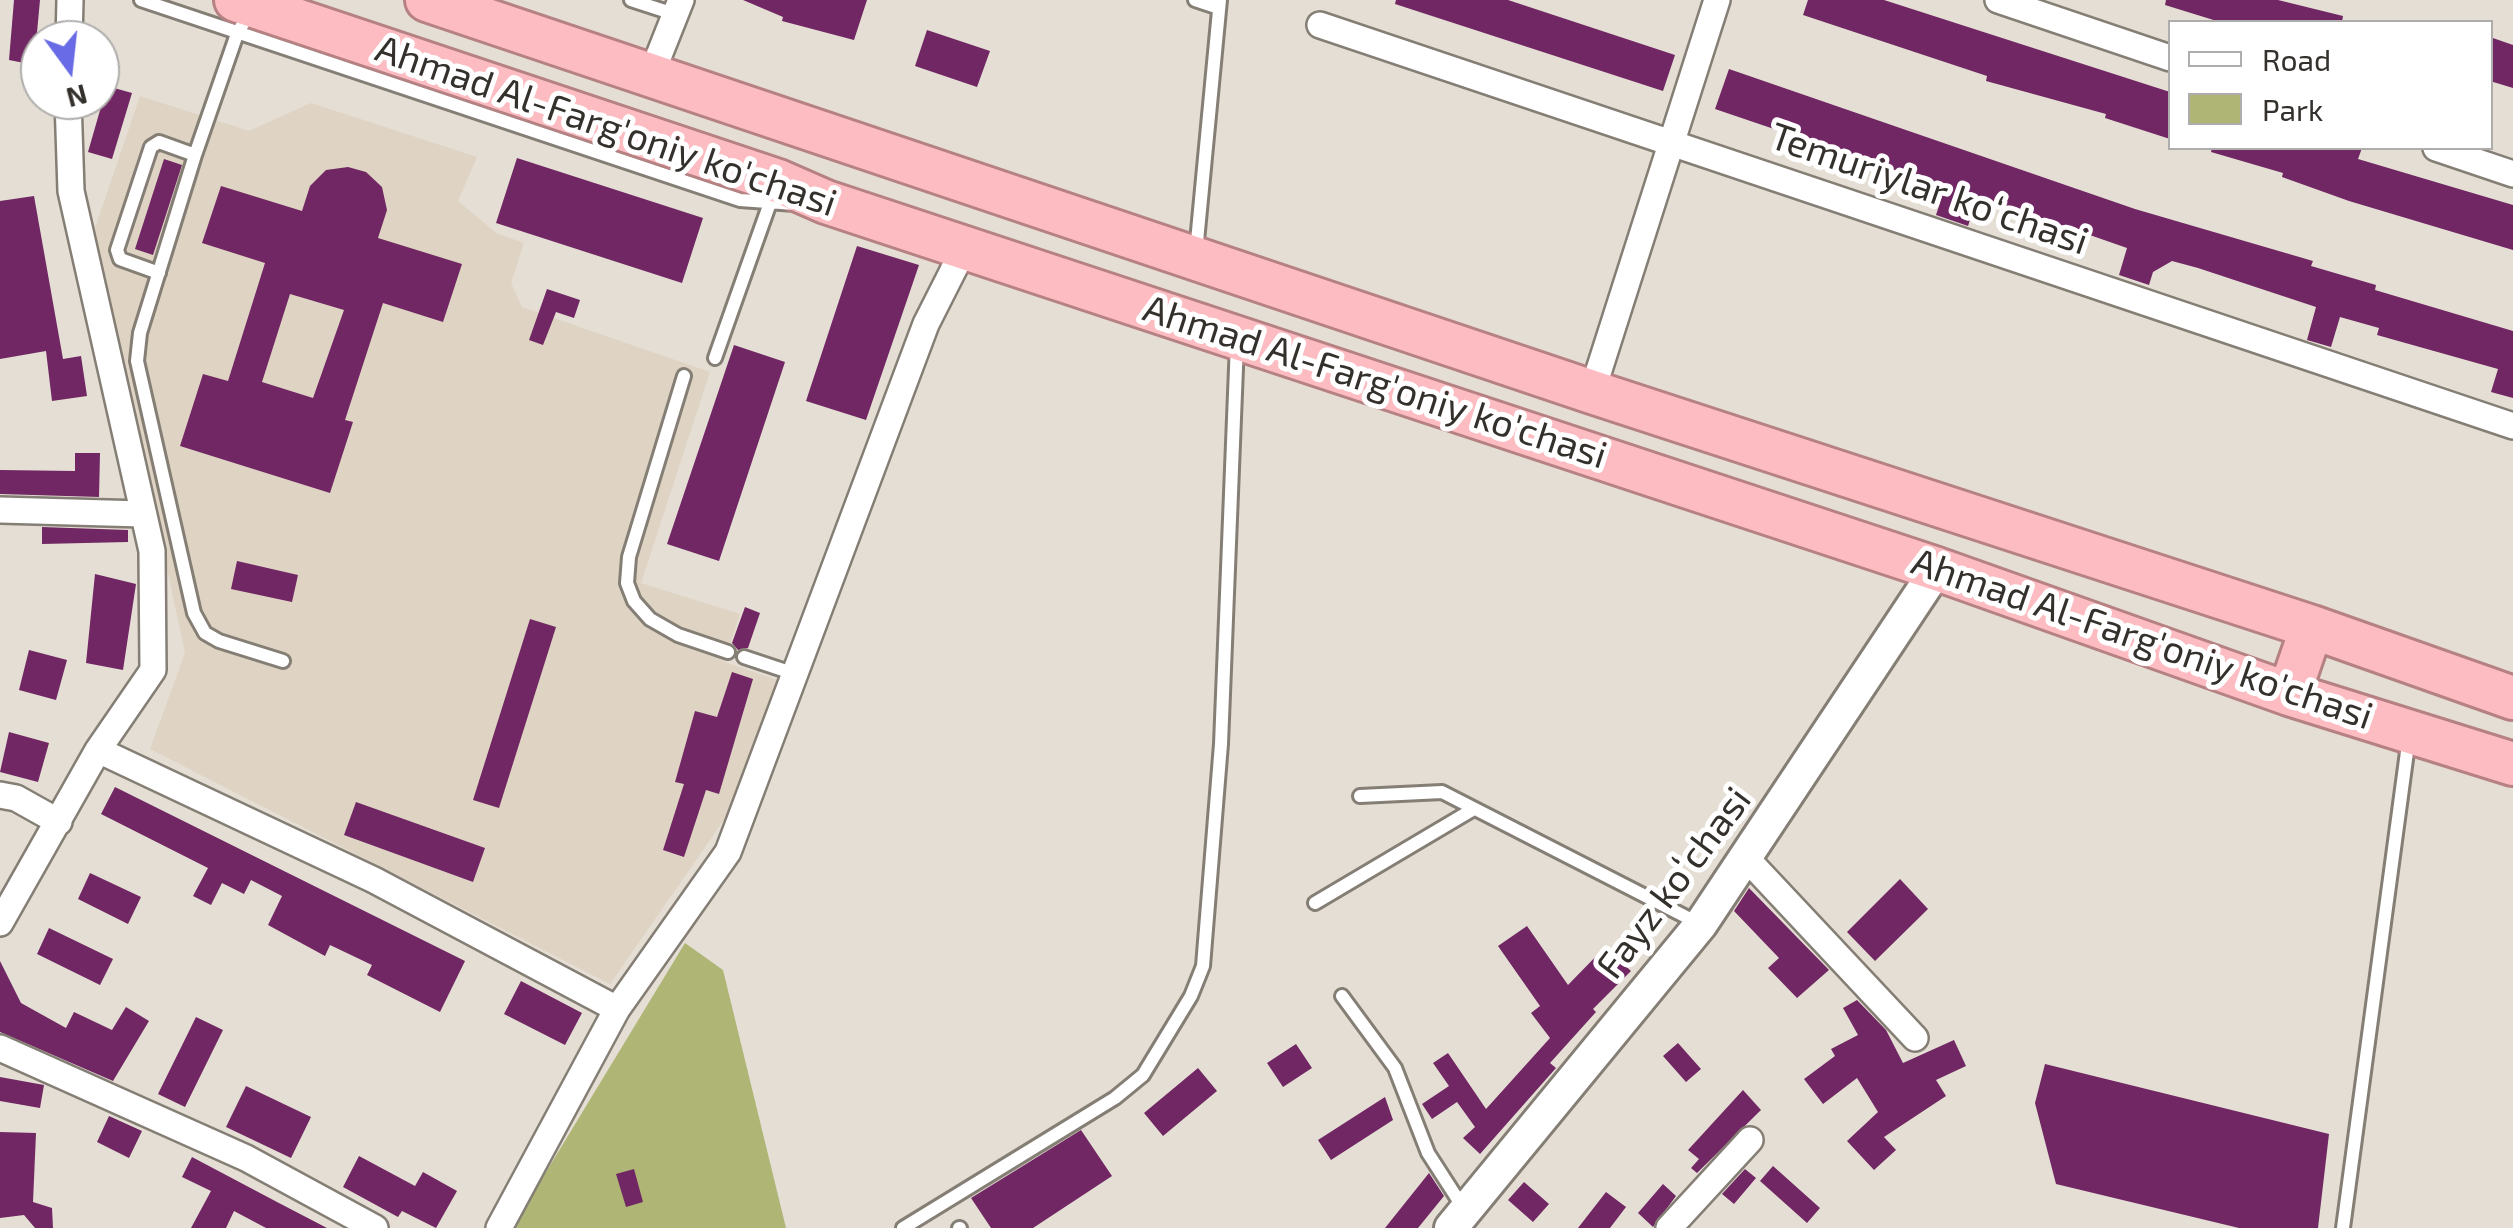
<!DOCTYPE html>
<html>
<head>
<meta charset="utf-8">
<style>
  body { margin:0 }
  #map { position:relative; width:2513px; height:1228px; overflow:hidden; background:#e5ded4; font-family:"Exo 2",sans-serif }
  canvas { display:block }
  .legend { position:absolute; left:2168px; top:20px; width:325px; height:130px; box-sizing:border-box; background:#fff; border:2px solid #aeadab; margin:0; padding:12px 18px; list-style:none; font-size:30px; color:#34312d }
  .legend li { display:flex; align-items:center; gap:20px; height:50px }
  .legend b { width:50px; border:2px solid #aeadab }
  .north { position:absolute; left:20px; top:20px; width:100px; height:100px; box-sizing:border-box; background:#fff; border:2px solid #aeadab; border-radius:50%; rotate:165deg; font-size:28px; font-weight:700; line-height:40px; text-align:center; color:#34312d }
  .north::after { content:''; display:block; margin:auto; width:35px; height:45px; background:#686be5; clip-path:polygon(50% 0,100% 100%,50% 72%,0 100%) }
</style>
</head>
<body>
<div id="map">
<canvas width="2513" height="1228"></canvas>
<ul class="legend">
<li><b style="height:12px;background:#fff"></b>Road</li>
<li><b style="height:28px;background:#afb575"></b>Park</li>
</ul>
<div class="north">N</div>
</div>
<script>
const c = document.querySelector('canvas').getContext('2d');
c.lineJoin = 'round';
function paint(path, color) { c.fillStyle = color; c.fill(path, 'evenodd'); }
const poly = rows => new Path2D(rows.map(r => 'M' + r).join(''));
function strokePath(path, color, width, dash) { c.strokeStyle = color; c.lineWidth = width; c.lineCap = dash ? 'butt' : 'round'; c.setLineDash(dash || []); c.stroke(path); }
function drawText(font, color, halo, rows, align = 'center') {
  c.font = font + ' "Exo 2",sans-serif'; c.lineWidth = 10; c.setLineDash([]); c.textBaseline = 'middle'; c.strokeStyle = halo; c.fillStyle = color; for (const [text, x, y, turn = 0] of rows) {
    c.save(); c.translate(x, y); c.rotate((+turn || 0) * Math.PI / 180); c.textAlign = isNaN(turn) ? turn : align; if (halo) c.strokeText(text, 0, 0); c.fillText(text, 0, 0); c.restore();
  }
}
const built = poly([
  [140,96,249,131,311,103,477,157,458,201,496,233,524,243,511,283,522,307,710,372,641,583,740,614,724,662,781,681,735,804,610,984,150,749,185,653,95,228]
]);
const green = poly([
  [685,943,723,970,786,1228,516,1228,529,1200]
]);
const building = poly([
  [14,0,40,0,34,65,9,60],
  [743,0,867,0,854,40,782,21,783,17],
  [1396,0,1508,0,1675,55,1663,91,1395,4],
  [1808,0,1884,0,2170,92,2170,139,2105,118,2106,114,1986,81,1987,76,1803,15],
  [2166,0,2278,0,2343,16,2342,22,2220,22,2165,5],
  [927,30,990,51,977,87,915,66],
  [2490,37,2513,45,2513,88,2490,81],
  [1729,69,2135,209,2313,261,2311,266,2376,285,2375,290,2513,331,2513,398,2491,392,2498,369,2377,335,2379,328,2340,317,2331,347,2307,340,2316,307,2198,268,2172,261,2153,272,2149,285,2119,275,2127,248,2004,205,1977,198,1968,226,1936,215,1945,187,1715,109],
  [107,86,132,93,112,159,88,152],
  [2212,148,2362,148,2358,159,2513,205,2513,250,2349,201,2282,177,2283,173,2211,152],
  [517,158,703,218,682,283,496,223],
  [164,159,182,165,153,255,135,249],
  [348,167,366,172,382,187,387,210,378,238,462,264,443,322,383,303,345,420,353,422,330,493,180,446,203,374,228,381,265,263,202,243,221,186,302,211,310,186,326,170],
  [290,294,344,310,313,398,262,382],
  [34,196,63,359,81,356,87,396,52,401,46,351,0,359,0,201],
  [857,246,919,265,866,420,806,401],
  [547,289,580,300,574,318,556,312,543,345,529,340],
  [734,345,785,362,719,561,667,544],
  [75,453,100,453,99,497,0,494,0,470,75,471],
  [42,527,128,530,128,542,42,544],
  [237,561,298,575,292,602,231,589],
  [95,574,136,584,123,670,86,663],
  [745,607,760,613,748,648,738,650,732,643],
  [530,619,556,627,499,808,473,800],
  [29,650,67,660,56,700,19,690],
  [732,672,753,679,719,794,706,790,684,857,663,850,684,784,675,782,695,711,717,717],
  [9,732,49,743,38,782,0,772],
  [115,787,465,961,440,1012,367,975,372,965,330,945,325,956,268,925,282,896,251,880,244,894,222,883,211,905,193,896,208,868,101,814],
  [356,802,485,848,473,882,344,835],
  [90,873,141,897,128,924,78,899],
  [1900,879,1928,909,1875,961,1847,932],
  [1749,888,1829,970,1797,998,1768,968,1779,958,1734,911],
  [1527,926,1568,985,1605,947,1631,971,1593,1009,1596,1012,1550,1063,1556,1068,1480,1154,1463,1138,1475,1127,1457,1102,1432,1119,1422,1104,1449,1086,1433,1063,1448,1053,1486,1109,1550,1038,1531,1013,1540,1006,1498,946],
  [49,928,113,959,100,985,37,954],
  [0,961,21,1003,66,1028,74,1012,112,1030,126,1007,149,1021,113,1081,0,1032],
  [521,981,582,1013,565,1045,504,1014],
  [1857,1000,1886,1030,1903,1063,1954,1040,1966,1066,1936,1080,1946,1096,1884,1137,1896,1150,1874,1170,1847,1141,1878,1112,1857,1078,1823,1104,1804,1079,1835,1056,1831,1049,1858,1035,1843,1008],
  [196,1017,223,1030,185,1107,158,1094],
  [1678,1043,1701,1069,1686,1082,1663,1056],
  [1296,1044,1312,1068,1283,1087,1267,1063],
  [2045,1064,2329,1134,2318,1228,2239,1228,2056,1184,2035,1103],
  [1198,1068,1217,1091,1163,1136,1144,1113],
  [0,1077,44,1085,40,1108,0,1101],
  [246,1086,311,1117,291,1158,226,1127],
  [1743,1090,1761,1110,1697,1173,1691,1168,1699,1159,1688,1150],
  [1385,1097,1393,1120,1331,1160,1318,1140],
  [109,1116,142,1131,129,1158,97,1142],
  [1081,1130,1112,1176,1033,1228,991,1228,971,1198],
  [0,1132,36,1133,33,1202,52,1208,53,1228,35,1228,24,1215,0,1218],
  [359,1156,415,1186,423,1172,457,1191,436,1228,402,1211,398,1217,343,1187],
  [192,1157,277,1202,327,1228,266,1228,234,1211,226,1228,191,1228,211,1191,182,1177],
  [1773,1166,1820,1208,1807,1223,1760,1181],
  [634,1169,643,1202,626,1207,616,1174],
  [1745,1169,1756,1178,1734,1204,1722,1194],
  [1429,1173,1444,1196,1418,1228,1385,1228],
  [1524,1182,1549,1204,1533,1222,1508,1200],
  [1663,1184,1676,1196,1653,1227,1638,1213],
  [1606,1192,1626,1207,1610,1228,1578,1228]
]);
const service = poly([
  [141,0,740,200,795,204],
  [631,0,674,14],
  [1195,0,1219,8],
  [250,12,237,34,195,155,140,333,137,361,194,613,205,633,219,641,283,661],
  [1196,252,1220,0],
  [159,273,120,259,117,250,151,147,159,142,195,155],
  [715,358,771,200],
  [684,376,629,557,627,583,634,601,650,619,678,635,728,652],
  [744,657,792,673],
  [1360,796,1442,792,1698,923],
  [1315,903,1472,810],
  [1342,996,1395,1068,1428,1153,1464,1209],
  [903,1228,1115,1098,1143,1075,1191,996,1203,966,1221,744,1237,343],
  [959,1228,960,1228],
  [2343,1228,2409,737]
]);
const minor = poly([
  [1998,0,2170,58],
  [1320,25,2513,426],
  [69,40,70,0],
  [650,78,681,0],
  [68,100,71,191,152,551,153,670,98,750],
  [2436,148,2513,174],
  [1592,392,1717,0],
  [0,510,143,514],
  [0,795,16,798,59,822],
  [1748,860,1915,1038],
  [0,923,98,750,374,880,617,1009],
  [0,1048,246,1158,375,1228],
  [499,1228,617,1009,728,852,926,324,966,245],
  [1669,1228,1750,1140]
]);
const tertiary = poly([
  [1451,1228,1701,924,1937,569]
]);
const trunk = poly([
  [236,0,778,181,826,202,1937,569,2289,694,2513,764],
  [427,0,1592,392,2312,627,2513,698],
  [2289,694,2312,627]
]);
const streetNames = [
  ["Ahmad Al-Farg'oniy ko'chasi",606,126,19],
  ["Temuriylar koʻchasi",1929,189,19],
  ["Ahmad Al-Farg'oniy ko'chasi",1375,382,18],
  ["Ahmad Al-Farg'oniy ko'chasi",2142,639,19],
  ["Fayz koʻchasi",1674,883,-53]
];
paint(built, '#dfd3c3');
paint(green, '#afb575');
paint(building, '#702763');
strokePath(service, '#847e75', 18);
strokePath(minor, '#847e75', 30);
strokePath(tertiary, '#847e75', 38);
strokePath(trunk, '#b68183', 48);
strokePath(service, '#fff', 12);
strokePath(minor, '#fff', 25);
strokePath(tertiary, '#fff', 32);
strokePath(trunk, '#fcbcc2', 42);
drawText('38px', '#34312d', '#fff', streetNames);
</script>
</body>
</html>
